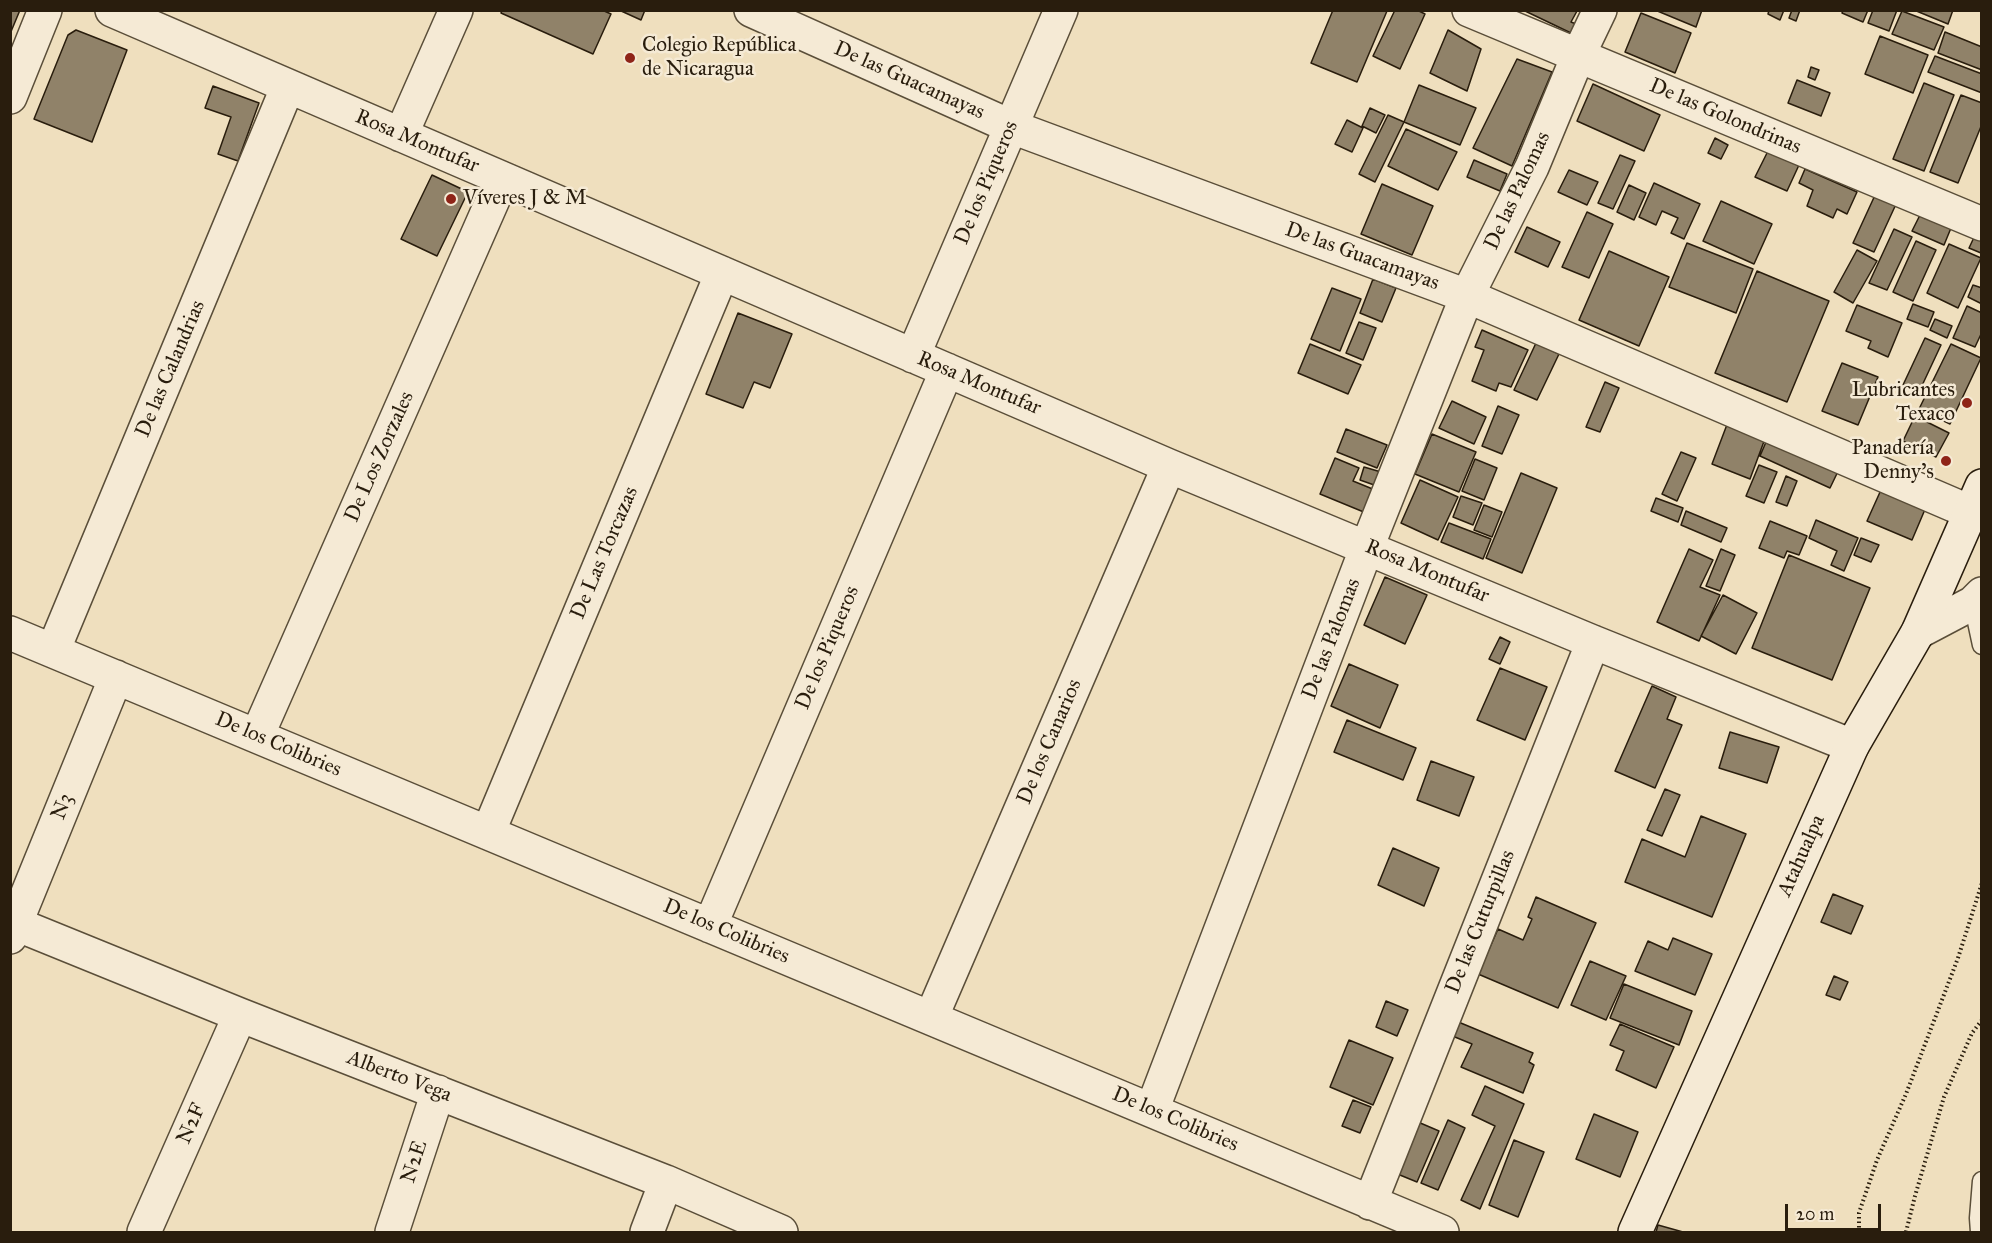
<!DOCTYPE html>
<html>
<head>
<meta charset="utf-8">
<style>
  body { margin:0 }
  #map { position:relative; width:1992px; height:1243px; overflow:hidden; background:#efdfbe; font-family:"IM FELL Great Primer",serif }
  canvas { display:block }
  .frame { position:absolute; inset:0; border:12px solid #291d0d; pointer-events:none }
  .scale { position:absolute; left:1785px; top:1204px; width:96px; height:27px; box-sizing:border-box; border:3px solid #291d0d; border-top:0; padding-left:8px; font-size:18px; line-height:21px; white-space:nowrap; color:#291d0d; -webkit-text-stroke:4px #f5ead5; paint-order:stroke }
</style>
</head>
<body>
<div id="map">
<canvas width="1992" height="1243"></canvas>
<div class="frame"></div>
<div class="scale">20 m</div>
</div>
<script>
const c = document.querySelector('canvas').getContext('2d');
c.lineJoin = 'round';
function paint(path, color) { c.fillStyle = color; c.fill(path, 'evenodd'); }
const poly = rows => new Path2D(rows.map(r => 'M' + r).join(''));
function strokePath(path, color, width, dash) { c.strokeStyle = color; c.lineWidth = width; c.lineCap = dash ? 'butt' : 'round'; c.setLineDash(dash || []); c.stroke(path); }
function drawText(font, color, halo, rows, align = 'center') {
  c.font = font + ' "IM FELL Great Primer",serif'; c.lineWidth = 5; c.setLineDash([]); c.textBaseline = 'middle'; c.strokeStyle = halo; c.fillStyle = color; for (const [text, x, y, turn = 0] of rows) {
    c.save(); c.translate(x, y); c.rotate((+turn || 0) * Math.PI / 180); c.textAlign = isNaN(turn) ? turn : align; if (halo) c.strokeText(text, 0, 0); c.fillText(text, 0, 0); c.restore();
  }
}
const building = poly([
  [10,10,20,10,10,34,10,10],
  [502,10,602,10,611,14,593,54,501,13,502,10],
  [619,10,645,10,641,20,619,10],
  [1333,10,1387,11,1357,82,1311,63,1333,10],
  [1395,10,1417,10,1425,14,1400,69,1373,56,1395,10],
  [1523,10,1577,11,1571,22,1576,24,1571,33,1523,10],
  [1655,10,1702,10,1696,27,1655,10],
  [1769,10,1784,10,1780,20,1768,14,1769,10],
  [1792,10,1800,10,1796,21,1789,18,1792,10],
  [1843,10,1868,10,1863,22,1842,13,1843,10],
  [1873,10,1897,10,1889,31,1868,23,1873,10],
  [1914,10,1953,10,1948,24,1914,10],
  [1902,11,1944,27,1934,50,1892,34,1902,11],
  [1641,13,1691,33,1675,73,1625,52,1641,13],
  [76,30,127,50,92,142,34,119,68,35,76,30],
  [1448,30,1481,49,1467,91,1430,73,1448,30],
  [1945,32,1982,47,1982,70,1938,53,1945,32],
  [1880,36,1928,55,1913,93,1865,74,1880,36],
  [1935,56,1982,74,1982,93,1928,72,1935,56],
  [1517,59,1552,72,1512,166,1473,148,1517,59],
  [1811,67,1819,70,1815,80,1808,77,1811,67],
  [1797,80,1830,93,1821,116,1788,103,1797,80],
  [1924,83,1954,95,1924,171,1893,159,1924,83],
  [1593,84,1660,115,1644,151,1577,121,1593,84],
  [1419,85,1476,108,1460,145,1404,122,1419,85],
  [213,86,259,103,238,161,218,154,231,117,205,108,213,86],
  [1961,95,1982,103,1982,124,1958,183,1930,172,1961,95],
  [1370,108,1385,115,1376,133,1362,126,1370,108],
  [1388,115,1404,122,1375,182,1359,174,1388,115],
  [1347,120,1363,128,1352,152,1335,144,1347,120],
  [1406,129,1457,152,1438,190,1388,166,1406,129],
  [1715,138,1728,145,1721,159,1708,153,1715,138],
  [1768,151,1799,165,1787,191,1755,177,1768,151],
  [1620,155,1635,161,1613,209,1598,203,1620,155],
  [1474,160,1507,174,1500,191,1467,177,1474,160],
  [1805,169,1857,192,1847,214,1837,209,1833,218,1807,206,1813,190,1799,183,1805,169],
  [1569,170,1598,182,1587,205,1558,192,1569,170],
  [432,175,468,192,437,256,401,239,432,175],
  [1654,183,1700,204,1684,239,1671,233,1678,218,1662,211,1656,225,1639,217,1654,183],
  [1382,184,1433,206,1412,255,1361,234,1382,184],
  [1629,185,1646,193,1634,220,1617,212,1629,185],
  [1876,193,1897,202,1874,252,1853,243,1876,193],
  [1721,201,1772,224,1754,264,1703,241,1721,201],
  [1587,212,1613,224,1589,278,1562,267,1587,212],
  [1920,215,1951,228,1944,245,1912,231,1920,215],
  [1527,227,1560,242,1548,267,1515,252,1527,227],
  [1894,229,1912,237,1887,290,1869,283,1894,229],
  [1977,231,1982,233,1981,253,1969,248,1977,231],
  [1916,241,1936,250,1913,301,1893,292,1916,241],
  [1687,243,1753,269,1736,313,1669,287,1687,243],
  [1949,244,1981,258,1958,308,1927,293,1949,244],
  [1857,250,1877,261,1853,303,1834,292,1857,250],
  [1609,251,1669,277,1639,346,1579,320,1609,251],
  [1757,271,1829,301,1787,402,1715,373,1757,271],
  [1373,279,1396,288,1382,322,1360,313,1373,279],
  [1973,285,1982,288,1982,304,1968,297,1973,285],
  [1332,288,1361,299,1340,351,1311,339,1332,288],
  [1913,304,1934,312,1928,327,1907,319,1913,304],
  [1857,305,1902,323,1888,357,1868,348,1871,341,1846,331,1857,305],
  [1967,306,1982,313,1982,332,1975,347,1953,338,1967,306],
  [738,313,792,334,770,388,754,382,743,408,706,394,738,313],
  [1935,319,1952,326,1947,338,1930,330,1935,319],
  [1359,322,1376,328,1363,360,1346,353,1359,322],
  [1482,330,1528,350,1511,387,1499,383,1496,391,1472,381,1484,350,1475,347,1482,330],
  [1925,338,1941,345,1919,392,1903,385,1925,338],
  [1536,343,1559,354,1537,400,1514,390,1536,343],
  [1310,344,1361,365,1348,394,1298,373,1310,344],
  [1951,344,1981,358,1950,424,1919,409,1951,344],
  [1842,363,1878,377,1858,425,1822,411,1842,363],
  [1605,382,1619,388,1600,432,1586,427,1605,382],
  [1452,401,1486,417,1474,444,1439,428,1452,401],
  [1498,406,1519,415,1502,454,1482,446,1498,406],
  [1731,414,1769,428,1750,479,1712,464,1731,414],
  [1915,416,1949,433,1936,457,1903,441,1915,416],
  [1772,428,1843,461,1830,488,1760,456,1772,428],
  [1346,429,1387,445,1377,468,1337,452,1346,429],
  [1432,434,1476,452,1459,492,1415,474,1432,434],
  [1681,452,1696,458,1677,501,1662,494,1681,452],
  [1335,458,1359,468,1353,481,1380,492,1371,515,1320,494,1335,458],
  [1475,459,1497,468,1484,500,1462,491,1475,459],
  [1759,465,1777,472,1764,503,1746,496,1759,465],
  [1364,467,1381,472,1377,486,1360,480,1364,467],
  [1521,473,1557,488,1522,573,1486,558,1521,473],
  [1786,476,1797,481,1787,506,1776,502,1786,476],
  [1420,480,1458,497,1438,540,1401,523,1420,480],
  [1885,481,1929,500,1912,540,1867,521,1885,481],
  [1461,496,1482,503,1473,525,1453,517,1461,496],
  [1656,498,1683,508,1678,522,1651,511,1656,498],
  [1484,505,1502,512,1492,537,1474,530,1484,505],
  [1686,511,1727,528,1721,542,1681,525,1686,511],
  [1816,520,1858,538,1844,571,1831,565,1837,551,1809,538,1816,520],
  [1770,521,1807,536,1799,555,1787,551,1784,558,1759,548,1770,521],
  [1449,523,1491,539,1483,559,1441,542,1449,523],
  [1861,538,1879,545,1871,562,1854,555,1861,538],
  [1689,549,1713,560,1700,587,1720,595,1699,641,1657,622,1689,549],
  [1721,549,1735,555,1720,591,1706,586,1721,549],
  [1789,555,1870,588,1832,680,1752,648,1789,555],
  [1385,577,1427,595,1405,644,1364,625,1385,577],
  [1723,595,1757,613,1736,654,1701,636,1723,595],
  [1500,637,1510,642,1500,664,1489,659,1500,637],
  [1349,664,1398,685,1380,728,1331,706,1349,664],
  [1500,668,1547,687,1525,740,1477,720,1500,668],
  [1652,686,1676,697,1667,719,1682,725,1655,788,1615,771,1652,686],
  [1347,720,1416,748,1403,780,1334,752,1347,720],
  [1730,732,1779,747,1767,783,1719,768,1730,732],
  [1431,761,1474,777,1459,816,1417,800,1431,761],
  [1665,789,1680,795,1662,836,1647,830,1665,789],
  [1701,816,1746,834,1712,917,1625,882,1642,839,1685,857,1701,816],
  [1393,848,1439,868,1424,906,1378,885,1393,848],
  [1833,894,1863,906,1851,934,1821,922,1833,894],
  [1536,897,1596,923,1558,1008,1478,974,1498,929,1523,940,1532,919,1528,917,1536,897],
  [1673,938,1712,954,1695,995,1635,971,1648,941,1668,950,1673,938],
  [1590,961,1626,976,1606,1020,1571,1005,1590,961],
  [1834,976,1848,982,1840,1000,1826,995,1834,976],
  [1624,984,1692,1011,1679,1045,1610,1018,1624,984],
  [1386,1001,1408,1010,1397,1036,1376,1027,1386,1001],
  [1456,1021,1533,1053,1529,1062,1534,1065,1523,1093,1461,1067,1472,1044,1450,1035,1456,1021],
  [1620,1024,1674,1047,1656,1088,1616,1070,1624,1051,1610,1045,1620,1024],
  [1349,1040,1393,1058,1373,1105,1330,1087,1349,1040],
  [1485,1086,1524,1104,1480,1209,1461,1200,1495,1126,1472,1115,1485,1086],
  [1353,1100,1371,1107,1360,1133,1342,1126,1353,1100],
  [1594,1114,1638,1132,1620,1177,1576,1159,1594,1114],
  [1448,1120,1465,1128,1438,1190,1421,1183,1448,1120],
  [1418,1122,1439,1131,1417,1182,1395,1173,1418,1122],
  [1514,1140,1544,1152,1518,1217,1489,1205,1514,1140],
  [1658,1225,1683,1232,1656,1232,1658,1225]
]);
const path = poly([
  [1859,1232,1859,1213,1877,1160,1906,1094,1958,958,1982,883],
  [1906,1232,1915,1196,1944,1097,1972,1033,1982,1020]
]);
const lane = poly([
  [1973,603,1982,645],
  [1980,1232,1979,1218,1982,1181]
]);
const street = poly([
  [112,10,1169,466,1593,642,1852,746],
  [751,10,1012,127,1467,296,1970,512],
  [1469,10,1982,224],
  [10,97,45,10],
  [401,135,456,10],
  [913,356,1061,10],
  [1918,632,1973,603,1982,594],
  [10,633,1442,1232],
  [53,651,288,86],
  [257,736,502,179],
  [488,833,722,273],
  [16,924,240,1015,666,1182,781,1232],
  [710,926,947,370],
  [10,937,116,677],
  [931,1018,1169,466],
  [1152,1110,1367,547,1467,296,1532,167,1578,56,1600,10],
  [1370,1203,1593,642],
  [144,1232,240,1015],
  [392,1232,438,1092],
  [647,1232,666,1182]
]);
const secondary = poly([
  [1635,1232,1852,746,1918,632,1982,486]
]);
const markers = [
  [630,58,6,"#8f2418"],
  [451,199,6,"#8f2418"],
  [1967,403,6,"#8f2418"],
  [1946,461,6,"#8f2418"]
];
const poiNames = [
  ["Colegio República",642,46],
  ["de Nicaragua",642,70],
  ["Víveres J & M",463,199],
  ["Lubricantes",1955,391,"right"],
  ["Texaco",1955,415,"right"],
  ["Panadería",1934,449,"right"],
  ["Denny's",1934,473,"right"]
];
const streetNames = [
  ["De las Guacamayas",909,81,24],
  ["De las Golondrinas",1725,117,23],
  ["Rosa Montufar",417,142,23],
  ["De los Piqueros",987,183,-67],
  ["De las Palomas",1518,191,-65],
  ["De las Guacamayas",1362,257,20],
  ["De las Calandrias",171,369,-67],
  ["Rosa Montufar",979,384,23],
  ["De Los Zorzales",380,457,-66],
  ["De Las Torcazas",605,553,-67],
  ["Rosa Montufar",1427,572,23],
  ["De las Palomas",1332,639,-69],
  ["De los Piqueros",828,648,-67],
  ["De los Canarios",1050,742,-67],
  ["De los Colibries",278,745,23],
  ["N3",63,807,-68],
  ["Atahualpa",1802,856,-66],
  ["De las Cuturpillas",1481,922,-68],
  ["De los Colibries",726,932,23],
  ["Alberto Vega",399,1077,21],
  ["De los Colibries",1175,1120,23],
  ["N2F",192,1124,-66],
  ["N2E",415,1162,-72]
];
paint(building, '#908269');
strokePath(building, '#291d0d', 1.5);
strokePath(lane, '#5a4e39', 21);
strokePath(street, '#5a4e39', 36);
strokePath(secondary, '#291d0d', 36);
strokePath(path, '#291d0d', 4, [1.5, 3]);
strokePath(lane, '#f5ead5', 18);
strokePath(street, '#f5ead5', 33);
strokePath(secondary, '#f5ead5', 33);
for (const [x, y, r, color] of markers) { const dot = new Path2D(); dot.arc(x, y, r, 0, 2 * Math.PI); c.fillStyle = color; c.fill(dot); strokePath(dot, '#f5ead5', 2); }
drawText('21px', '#291d0d', '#f5ead5', poiNames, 'left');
drawText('21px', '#291d0d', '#f5ead5', streetNames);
</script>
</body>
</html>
